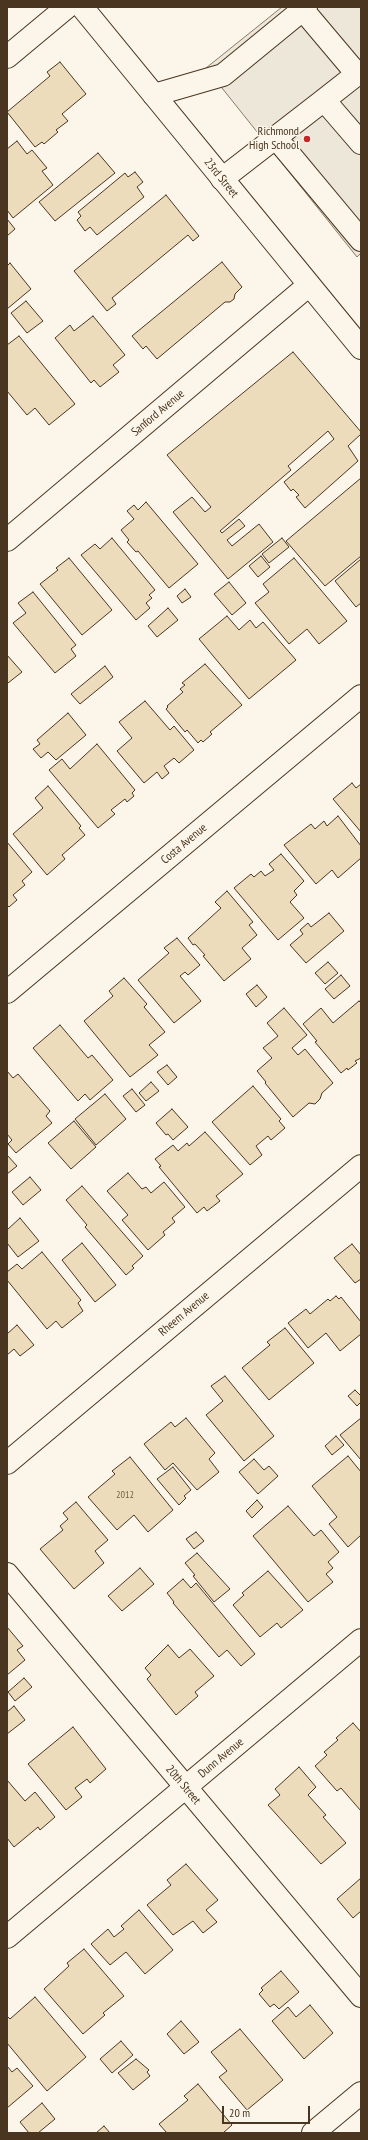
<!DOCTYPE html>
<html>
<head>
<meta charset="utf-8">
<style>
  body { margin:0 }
  #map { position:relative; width:368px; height:2140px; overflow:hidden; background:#fbf6e9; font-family:"PT Sans Narrow",sans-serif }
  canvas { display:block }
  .frame { position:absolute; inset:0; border:8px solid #4a3520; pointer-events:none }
  .scale { position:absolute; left:222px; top:2106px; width:88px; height:18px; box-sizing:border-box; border:2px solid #4a3520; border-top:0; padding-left:5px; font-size:12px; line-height:14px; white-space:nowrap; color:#4a3520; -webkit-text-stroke:3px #fbf6e9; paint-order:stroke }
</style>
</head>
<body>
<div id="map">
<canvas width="368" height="2140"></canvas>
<div class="frame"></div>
<div class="scale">20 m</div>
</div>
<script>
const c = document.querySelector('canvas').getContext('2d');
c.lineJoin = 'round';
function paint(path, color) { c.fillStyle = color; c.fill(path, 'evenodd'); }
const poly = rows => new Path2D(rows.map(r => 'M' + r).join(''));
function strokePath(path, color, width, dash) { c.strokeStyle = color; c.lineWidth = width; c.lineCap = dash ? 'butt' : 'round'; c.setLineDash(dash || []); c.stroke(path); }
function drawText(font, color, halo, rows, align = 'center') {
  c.font = font + ' "PT Sans Narrow",sans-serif'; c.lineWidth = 3; c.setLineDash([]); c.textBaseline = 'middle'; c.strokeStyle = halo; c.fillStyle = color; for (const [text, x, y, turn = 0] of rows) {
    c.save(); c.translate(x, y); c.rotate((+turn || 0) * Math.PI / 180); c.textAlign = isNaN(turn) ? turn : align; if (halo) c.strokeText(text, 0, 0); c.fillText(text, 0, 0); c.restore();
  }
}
const parking = poly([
  [282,7,361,7,361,253,357,257,206,68,282,7]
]);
const building = poly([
  [60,62,86,94,62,114,68,121,56,130,58,132,44,144,42,142,35,147,7,112,50,76,47,72,60,62],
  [17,141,27,154,32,150,47,168,42,171,53,185,13,218,7,210,7,149,17,141],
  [98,153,115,173,55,221,39,202,98,153],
  [135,172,143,182,137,187,144,197,97,235,90,227,85,231,77,220,81,216,78,212,125,173,128,177,135,172],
  [166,195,199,236,193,241,188,235,112,298,116,304,107,311,74,271,166,195],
  [7,219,15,229,7,236,7,219],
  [222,262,242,287,235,294,234,299,230,302,225,302,157,359,146,346,143,349,132,336,222,262],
  [10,263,31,289,7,309,7,266,10,263],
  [26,301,43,321,27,333,11,313,26,301],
  [93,316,125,355,113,365,119,372,100,387,94,380,91,383,55,338,70,325,74,331,93,316],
  [19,336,75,404,49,425,35,408,27,415,7,391,7,345,19,336],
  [293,352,361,432,361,434,348,446,358,461,305,508,296,497,299,495,293,489,291,491,284,482,334,439,328,431,288,466,291,470,220,531,222,533,239,519,245,526,227,540,232,546,259,524,273,542,228,579,173,512,192,497,205,512,211,507,167,455,293,352],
  [361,478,361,556,325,586,286,541,361,478],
  [146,502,198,564,169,588,138,551,136,552,127,542,129,540,121,530,134,519,127,511,134,505,138,510,146,502],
  [112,538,155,590,149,595,152,598,146,603,150,608,136,620,81,555,95,544,100,549,112,538],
  [282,538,289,547,269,563,262,554,282,538],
  [261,556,270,567,258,577,249,566,261,556],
  [69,558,112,610,82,635,40,584,58,570,56,568,69,558],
  [294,558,347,621,319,644,307,629,289,644,255,603,269,592,263,584,294,558],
  [361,559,361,603,356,607,335,581,361,559],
  [229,582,246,603,232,615,214,594,229,582],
  [185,589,191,597,182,603,177,596,185,589],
  [33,592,76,645,71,649,76,656,55,673,13,623,26,613,18,603,33,592],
  [168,608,178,620,157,637,148,626,168,608],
  [227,616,239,630,250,620,256,628,263,622,296,660,249,699,199,639,227,616],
  [7,655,22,672,8,683,7,683,7,655],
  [205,664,242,705,210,732,212,734,203,742,201,740,198,743,187,730,185,732,166,709,168,707,167,706,183,692,180,689,185,685,182,683,205,664],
  [105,666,113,677,80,704,71,694,105,666],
  [145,701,170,730,174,726,194,750,179,763,174,758,164,766,169,773,162,779,157,772,144,783,117,751,132,738,119,722,145,701],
  [68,713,86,735,56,760,48,752,41,758,33,749,40,744,37,740,68,713],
  [97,744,135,790,132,793,134,796,127,802,125,799,111,810,115,814,98,828,49,770,62,759,70,769,97,744],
  [352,783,356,788,361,784,361,832,333,799,352,783],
  [48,786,81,826,79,828,85,835,62,855,65,859,47,875,13,834,43,808,35,798,48,786],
  [338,816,361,846,361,858,338,878,332,870,316,884,284,845,311,824,315,829,324,821,327,826,338,816],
  [7,842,32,872,22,881,25,885,13,895,17,900,9,907,7,905,7,842],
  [281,854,304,881,294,891,297,895,290,902,304,918,278,940,234,888,251,874,254,877,261,871,265,876,274,870,269,864,281,854],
  [227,891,253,922,249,925,257,935,242,948,251,959,224,981,203,956,205,955,195,944,193,945,188,938,221,908,215,902,227,891],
  [329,913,344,931,306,963,290,945,303,934,300,930,308,923,311,927,329,913],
  [177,938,200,965,188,975,185,972,180,976,201,1001,174,1023,138,980,169,953,164,948,177,938],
  [328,962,338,973,325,984,315,973,328,962],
  [341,975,350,986,334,999,325,989,341,975],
  [124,978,147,1004,144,1007,165,1032,149,1045,158,1055,130,1077,84,1021,113,996,109,991,124,978],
  [257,985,267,997,256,1007,246,994,257,985],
  [359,1001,361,1003,361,1058,355,1061,357,1063,348,1070,347,1068,341,1073,315,1042,317,1041,303,1024,321,1008,333,1023,359,1001],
  [284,1008,307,1035,292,1048,298,1055,305,1049,333,1083,322,1093,320,1099,315,1104,309,1103,293,1117,265,1083,266,1082,257,1071,272,1058,263,1048,278,1036,267,1023,284,1008],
  [60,1025,88,1058,92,1055,113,1080,90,1100,85,1094,78,1101,33,1048,60,1025],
  [167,1065,177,1077,168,1085,157,1072,167,1065],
  [7,1071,13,1078,18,1074,50,1111,46,1116,52,1123,16,1153,8,1144,12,1140,7,1134,7,1071],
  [151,1082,159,1091,146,1101,139,1093,151,1082],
  [253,1086,281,1119,279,1121,285,1128,271,1140,268,1136,256,1146,262,1155,250,1165,212,1122,253,1086],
  [132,1089,145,1105,136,1112,123,1096,132,1089],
  [105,1094,126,1119,96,1145,75,1119,105,1094],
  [172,1109,188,1127,173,1140,168,1134,166,1135,156,1123,172,1109],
  [74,1121,96,1147,71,1169,48,1143,74,1121],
  [205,1132,243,1174,216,1196,220,1201,207,1211,204,1207,197,1213,159,1167,161,1166,155,1159,173,1145,178,1151,187,1143,189,1146,205,1132],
  [7,1155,17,1166,7,1174,7,1155],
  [128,1173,142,1189,146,1187,151,1193,164,1182,185,1207,172,1218,175,1222,163,1232,165,1235,148,1250,122,1220,128,1215,107,1191,128,1173],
  [30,1177,41,1190,23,1205,12,1192,30,1177],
  [82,1186,143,1256,132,1266,134,1268,126,1275,85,1227,87,1225,66,1200,82,1186],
  [20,1218,39,1241,18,1257,7,1243,7,1230,20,1218],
  [82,1243,116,1285,95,1302,62,1260,82,1243],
  [352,1244,361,1255,361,1279,355,1283,334,1258,352,1244],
  [42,1252,81,1300,78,1303,83,1311,62,1328,56,1321,47,1329,7,1280,7,1272,17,1264,22,1269,42,1252],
  [336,1296,339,1299,341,1297,361,1322,361,1334,340,1351,326,1333,308,1348,288,1323,306,1309,310,1314,328,1299,330,1301,336,1296],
  [17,1325,34,1345,20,1356,14,1349,7,1355,7,1334,17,1325],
  [285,1328,314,1363,269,1400,242,1368,270,1345,267,1342,285,1328],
  [225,1376,274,1436,244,1461,206,1415,223,1401,211,1386,225,1376],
  [355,1390,361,1396,361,1402,357,1406,348,1396,355,1390],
  [186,1418,215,1453,209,1459,219,1472,197,1490,173,1463,165,1470,144,1444,171,1422,175,1427,186,1418],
  [361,1418,361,1460,340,1435,361,1418],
  [336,1436,344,1445,332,1455,325,1446,336,1436],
  [348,1456,361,1472,361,1535,348,1547,329,1524,337,1517,312,1486,348,1456],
  [130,1457,173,1510,148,1532,134,1515,117,1530,88,1497,115,1474,112,1471,130,1457],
  [254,1459,264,1470,269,1466,278,1476,258,1494,239,1472,254,1459],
  [173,1467,191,1490,184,1496,186,1498,179,1505,157,1479,173,1467],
  [257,1500,263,1507,252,1518,246,1511,257,1500],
  [76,1502,108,1540,95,1551,104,1563,74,1589,40,1549,63,1530,60,1526,68,1519,63,1513,76,1502],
  [288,1506,314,1536,321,1530,339,1552,328,1562,333,1568,326,1574,333,1582,308,1602,253,1536,288,1506],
  [196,1532,204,1541,194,1549,186,1539,196,1532],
  [197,1553,230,1589,214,1602,193,1576,195,1575,185,1563,197,1553],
  [140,1568,154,1584,122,1611,108,1596,140,1568],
  [268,1571,303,1610,281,1628,277,1623,260,1637,233,1605,244,1595,242,1593,268,1571],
  [183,1579,191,1588,196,1583,255,1654,241,1666,227,1650,219,1657,173,1603,174,1602,167,1593,183,1579],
  [7,1627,23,1646,17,1650,25,1660,7,1675,7,1627],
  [168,1645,179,1658,190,1649,214,1676,195,1692,198,1696,176,1715,147,1679,151,1675,145,1668,168,1645],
  [24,1678,32,1687,15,1701,8,1692,24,1678],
  [14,1706,25,1720,7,1734,7,1712,14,1706],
  [353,1723,361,1732,361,1811,341,1788,337,1791,315,1766,327,1755,324,1752,338,1740,336,1738,353,1723],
  [73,1727,106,1769,90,1783,87,1779,75,1788,82,1797,66,1810,28,1764,73,1727],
  [299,1767,316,1787,308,1795,326,1815,323,1817,346,1843,321,1864,268,1805,280,1795,275,1789,299,1767],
  [7,1780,25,1801,35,1792,55,1817,40,1830,38,1827,14,1847,7,1838,7,1780],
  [186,1864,218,1900,206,1910,217,1922,203,1933,193,1921,173,1935,147,1905,171,1885,167,1880,186,1864],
  [361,1878,361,1911,353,1918,337,1899,361,1878],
  [139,1910,173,1950,145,1974,126,1952,110,1965,91,1944,108,1929,114,1937,124,1929,121,1926,139,1910],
  [84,1949,124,1996,103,2013,105,2015,83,2034,44,1989,69,1966,67,1963,84,1949],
  [281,1971,299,1992,279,2009,274,2004,270,2007,259,1994,263,1990,261,1988,281,1971],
  [35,1997,86,2057,47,2091,7,2043,7,2016,10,2019,35,1997],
  [310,2005,333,2033,304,2059,272,2021,288,2007,296,2017,310,2005],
  [181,2021,199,2042,184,2054,167,2034,181,2021],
  [240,2029,283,2080,247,2110,219,2077,227,2071,211,2052,240,2029],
  [121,2041,133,2055,112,2073,100,2059,121,2041],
  [136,2059,149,2070,147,2072,150,2076,133,2090,118,2073,136,2059],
  [7,2066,12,2072,17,2068,33,2086,7,2108,7,2066],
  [198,2084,232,2125,223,2133,167,2133,159,2124,188,2100,184,2096,198,2084],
  [42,2103,55,2119,38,2133,29,2133,20,2122,42,2103],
  [104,2126,110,2133,96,2133,104,2126]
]);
const minor = poly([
  [303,10,357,74],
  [7,57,67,7],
  [154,95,223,75,306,7],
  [324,100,361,71],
  [276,138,361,240],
  [222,179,324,100,361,143],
  [7,540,309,285],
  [7,992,361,696],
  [7,1463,361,1166],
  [7,1574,361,1996],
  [7,1937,361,1640],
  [313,2133,361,2093]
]);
const major = poly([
  [82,7,361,348]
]);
const markers = [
  [307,139,4,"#c62828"]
];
const numberNames = [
  ["2012",125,1495]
];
const poiNames = [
  ["Richmond",299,132],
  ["High School",299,146]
];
const streetNames = [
  ["23rd Street",221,178,51],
  ["Sanford Avenue",158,413,-40],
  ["Costa Avenue",184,844,-40],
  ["Rheem Avenue",184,1314,-40],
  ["Dunn Avenue",221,1758,-40],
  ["20th Street",183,1785,50]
];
paint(parking, '#ede7d9');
strokePath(parking, '#887966', 1);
paint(building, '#ecdcbc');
strokePath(building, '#4a3520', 1);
strokePath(minor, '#4a3520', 24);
strokePath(major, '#4a3520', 24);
strokePath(minor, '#fbf6e9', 22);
strokePath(major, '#fbf6e9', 22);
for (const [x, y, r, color] of markers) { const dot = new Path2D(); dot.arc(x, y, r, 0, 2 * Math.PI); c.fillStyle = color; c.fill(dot); strokePath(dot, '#fbf6e9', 1.5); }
drawText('10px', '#725f47', null, numberNames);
drawText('12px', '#4a3520', '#fbf6e9', poiNames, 'right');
drawText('12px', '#4a3520', '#fbf6e9', streetNames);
</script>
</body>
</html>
